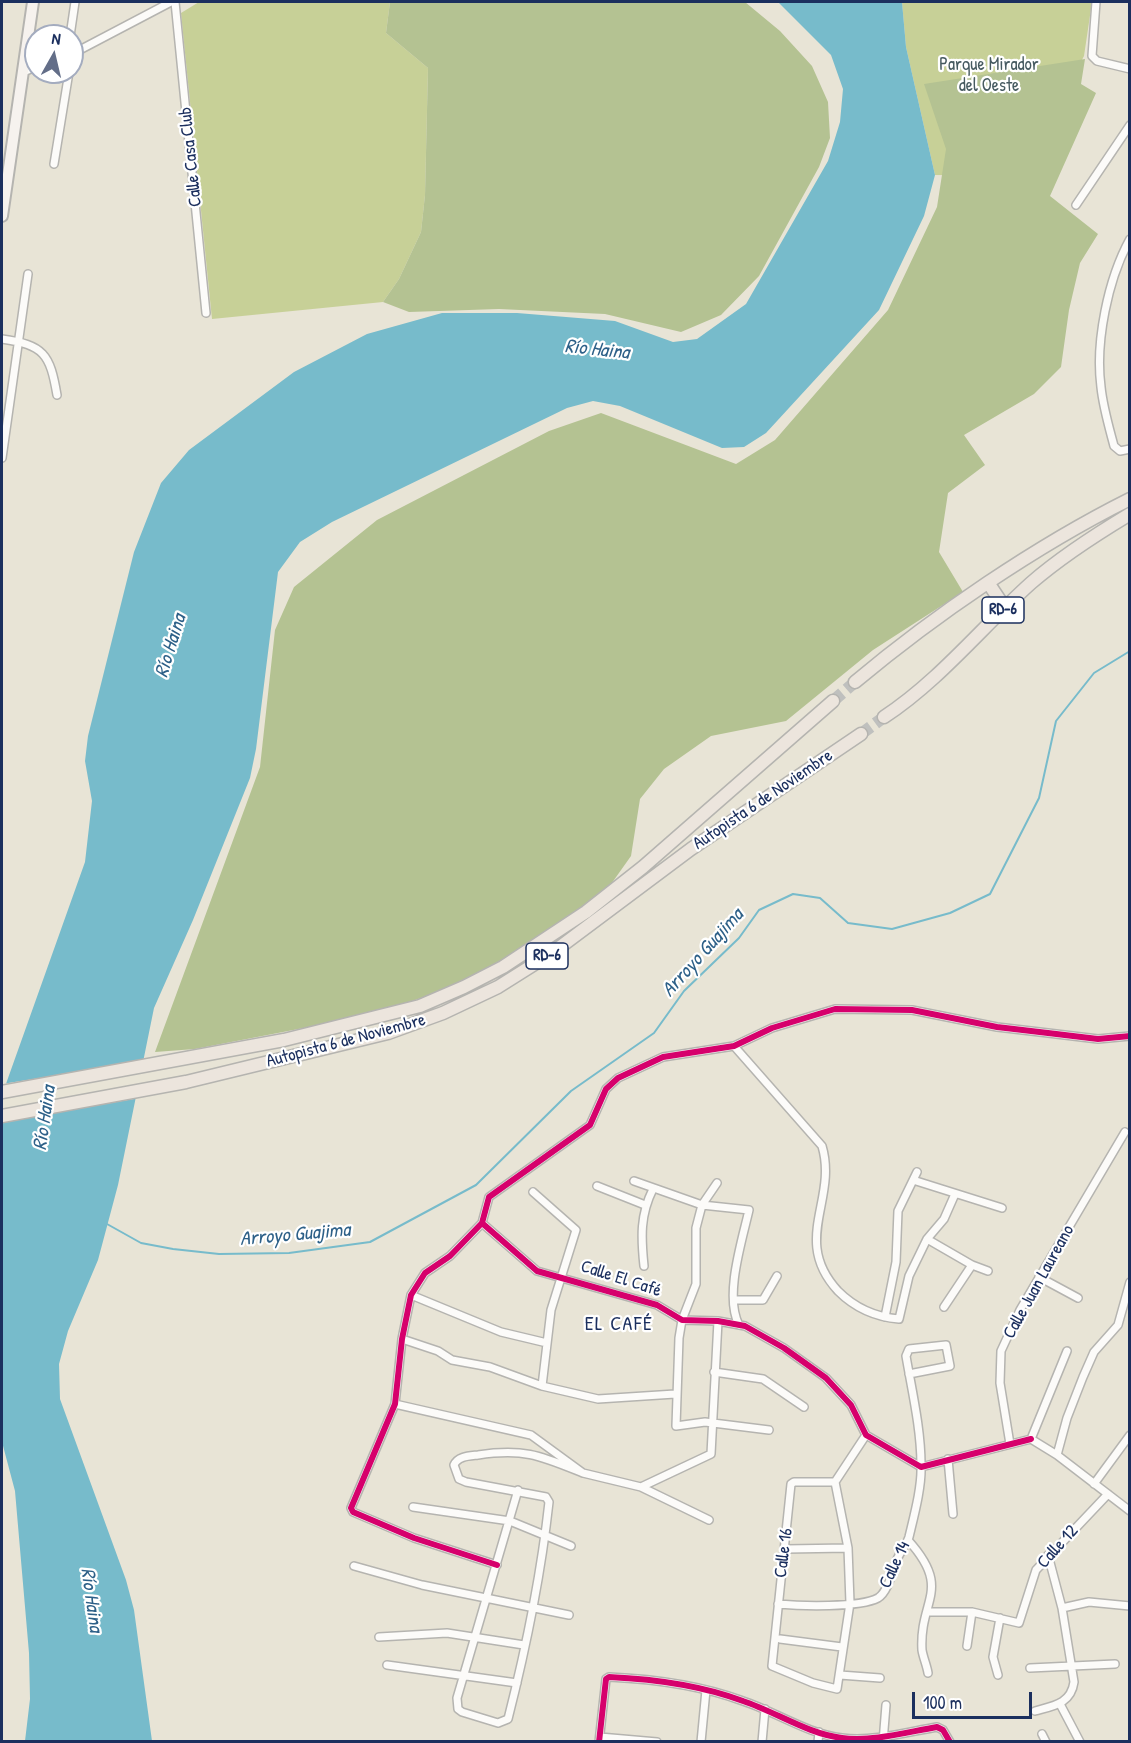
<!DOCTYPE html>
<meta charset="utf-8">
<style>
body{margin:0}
#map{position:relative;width:1131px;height:1743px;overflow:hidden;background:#e8e4d6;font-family:"Patrick Hand",sans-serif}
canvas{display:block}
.frame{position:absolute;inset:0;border:3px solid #1b2f5e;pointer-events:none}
.north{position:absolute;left:24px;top:24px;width:60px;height:60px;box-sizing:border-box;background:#fff;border:2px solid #a4acbf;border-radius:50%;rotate:8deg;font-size:16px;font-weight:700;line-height:24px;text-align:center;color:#1b2f5e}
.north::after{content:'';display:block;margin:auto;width:21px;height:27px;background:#636e88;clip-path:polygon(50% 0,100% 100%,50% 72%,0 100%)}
.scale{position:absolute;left:912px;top:1692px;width:120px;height:27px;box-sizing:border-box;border:3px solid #1b2f5e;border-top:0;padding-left:8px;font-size:18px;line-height:21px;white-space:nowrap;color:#1b2f5e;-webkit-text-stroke:4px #fff;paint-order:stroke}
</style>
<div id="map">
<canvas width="1131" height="1743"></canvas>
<div class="frame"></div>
<div class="north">N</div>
<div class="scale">100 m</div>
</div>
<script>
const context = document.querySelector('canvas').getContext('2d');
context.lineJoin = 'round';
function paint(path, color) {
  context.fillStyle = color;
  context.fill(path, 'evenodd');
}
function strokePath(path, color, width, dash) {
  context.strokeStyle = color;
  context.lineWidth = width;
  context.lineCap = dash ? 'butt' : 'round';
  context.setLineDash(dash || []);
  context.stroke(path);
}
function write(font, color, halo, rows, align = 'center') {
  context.font = font + ' "Patrick Hand",sans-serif';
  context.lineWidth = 4.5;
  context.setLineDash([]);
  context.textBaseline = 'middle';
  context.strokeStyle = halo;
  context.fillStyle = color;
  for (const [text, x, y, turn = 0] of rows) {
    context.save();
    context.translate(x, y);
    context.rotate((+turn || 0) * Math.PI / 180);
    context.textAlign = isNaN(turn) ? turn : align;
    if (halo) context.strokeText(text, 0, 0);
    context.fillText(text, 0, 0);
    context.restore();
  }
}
paint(new Path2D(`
 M199 2H390L386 33 428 68 425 195 421 232 399 279 383 302 212 319 181 13Z
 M902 2H1092L1084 56 1021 176 935 175 906 47Z`), '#c7d097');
paint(new Path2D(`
 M390 2H745L780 31 812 66 828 102 830 138 819 167 759 276 721 315 681 332 605 314 499 309 409 312 383 302 399 279 421 232 425 195 428 68 386 33Z
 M1085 59 1081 84 1096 93 1050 196 1098 234 1080 263 1069 310 1061 367 1034 394 964 435 985 465 948 493 939 552 963 592 873 650 786 721 711 736 664 769 640 799 631 856 609 887 534 942 463 983 376 1014 195 1049 155 1052 260 767 275 630 294 587 377 520 549 431 601 413 736 464 775 440 888 310 937 207 946 149 924 84Z`), '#b4c292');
paint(new Path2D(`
 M778 2H902L906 47 935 175 924 216 879 310 766 433 744 447 722 448 620 406 593 401 567 408 332 522 300 542 278 572 256 749 250 778 193 920 154 1008 118 1185 98 1260 68 1331 59 1364 60 1399 126 1580 134 1610 152 1741H25L30 1699 29 1653 15 1491 2 1442V1095L85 862 92 801 85 761 88 736 134 552 161 483 189 450 294 372 367 334 442 313H517L615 321 673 342 697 339 746 304 828 161 840 122 843 89 831 55Z`), '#77bbcb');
paint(new Path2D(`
 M147 1061 140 1098 2 1121V1084Z`), '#e8e4d6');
strokePath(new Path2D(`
 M107 1224 141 1243 173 1249 219 1254 289 1253 370 1242 476 1185 571 1091 654 1033 684 991 739 938 759 910 793 894 820 898 848 923 892 929 950 913 990 894 1039 798 1056 721 1094 673 1130 651`), '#77bbcb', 2);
strokePath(new Path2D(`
 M833 701 855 682
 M861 734 884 717`), '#bfc0be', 12, [12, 6]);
const street = new Path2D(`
 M175 2 206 313
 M1096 2 1092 56 1097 61 1130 69
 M70 36 75 2
 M72 54 171 2
 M23 72 36 67
 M54 164 69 72
 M1076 205 1130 125
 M1130 239C1108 279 1095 342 1101 387 1103 407 1109 427 1114 446L1120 451 1130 449
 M2 339C44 345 50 354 57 395
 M2 458 28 274
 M734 1046 822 1146C838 1200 791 1240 838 1291 855 1308 875 1317 899 1319L909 1276 927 1239 944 1219 955 1194
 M913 1180 1002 1208
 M634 1181 702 1205 749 1210C742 1241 724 1296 739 1325
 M717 1183 702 1205 696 1228V1284L682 1320 679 1338 676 1426 705 1422 769 1430
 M597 1186 645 1205
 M533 1192 576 1230 551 1310 542 1386
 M482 1223 537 1271 657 1305 682 1320 718 1321 745 1326 784 1348 826 1378 851 1405 866 1435 921 1467 1031 1439
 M927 1239 972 1265 988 1271
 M644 1266C641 1237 640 1215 653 1189
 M1039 1277 1078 1298
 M411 1295 501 1332 547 1343
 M734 1300H763L777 1276
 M944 1307 972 1265
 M885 1317 896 1262 898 1211 917 1172
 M402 1339 438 1351 452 1360 490 1367 542 1386 598 1399 675 1394
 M714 1372 763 1379 804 1407
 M395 1404 531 1435 583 1473 641 1487 711 1454 718 1321
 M1031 1439 1057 1455 1130 1511
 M1031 1439 1067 1351
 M1010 1444 1000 1383 1001 1351 1020 1310 1125 1132
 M1057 1455 1067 1418 1083 1377 1094 1352 1118 1325 1130 1282
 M948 1459 953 1514
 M835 1482H794L791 1484 772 1666 813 1683 837 1689 850 1603 848 1548 835 1482 866 1435
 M1094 1484 1130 1435
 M641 1487 709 1520
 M518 1490 457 1698 458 1709 462 1712 498 1723 508 1719C526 1648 541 1575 549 1502L546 1497 466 1482 459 1479 454 1465C458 1456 469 1456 478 1455 525 1448 541 1456 583 1473
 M413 1507 510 1521 571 1546
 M908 1540C953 1590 919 1599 922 1650 923 1657 927 1666 928 1673
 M786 1549 848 1548
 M497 1565 414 1538 353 1512 351 1508 395 1404 402 1339 411 1295 425 1273 450 1256 482 1223 489 1197 590 1125 606 1089 618 1078 663 1057 734 1046 772 1028 835 1009 912 1010 997 1027 1048 1033 1098 1039 1130 1036
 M354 1566 422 1585 569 1615
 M778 1604C800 1606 859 1608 878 1598 888 1592 892 1572 896 1562 899 1553 906 1546 909 1537 914 1516 922 1487 921 1465 921 1429 912 1391 906 1356L909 1349 946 1345 950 1366 909 1374
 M1062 1608 1089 1602 1130 1606
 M928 1612H972L1019 1623 1036 1570 1108 1494
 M379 1637 447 1633 524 1645
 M780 1639 842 1647
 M967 1646 972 1612
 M387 1665 517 1683
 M1030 1668 1115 1664
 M840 1675 880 1678
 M998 1675 993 1657 1000 1618
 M1060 1704 1080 1742
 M1035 1711C1053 1706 1071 1704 1074 1682L1062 1608 1048 1555
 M1042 1734 1046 1742
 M600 1737 657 1742
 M599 1742 606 1679 609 1677C654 1679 700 1685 743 1701 776 1712 808 1734 842 1738 873 1742 907 1732 937 1727L943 1730 950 1742
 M701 1742 706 1690
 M762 1742 765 1709
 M818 1742 819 1732
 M883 1742 886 1705`);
const secondary = new Path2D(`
 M2 216 33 2`);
const highway = new Path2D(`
 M989 584 1005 608
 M855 682C935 615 1036 546 1130 499
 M884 717C939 681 982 627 1031 583 1062 556 1095 535 1130 514
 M2 1092 284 1040 420 1006 464 987 503 967 586 912 643 867 833 701
 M2 1116 186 1082 388 1033 443 1013 498 987 552 953 691 849 861 734`);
strokePath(street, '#b5b4b0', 10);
strokePath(secondary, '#b5b4b0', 14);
strokePath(highway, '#b5b4b0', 15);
strokePath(street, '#fcfbf9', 7);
strokePath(secondary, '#f6f2ee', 10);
strokePath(highway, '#ece5dd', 12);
strokePath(new Path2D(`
 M482 1223 537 1271 657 1305 682 1320 718 1321 745 1326 784 1348 826 1378 851 1405 866 1435 921 1467 1031 1439
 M497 1565 414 1538 353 1512 351 1508 395 1404 402 1339 411 1295 425 1273 450 1256 482 1223 489 1197 590 1125 606 1089 618 1078 663 1057 734 1046 772 1028 835 1009 912 1010 997 1027 1048 1033 1098 1039 1130 1036
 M599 1742 606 1679 609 1677C654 1679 700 1685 743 1701 776 1712 808 1734 842 1738 873 1742 907 1732 937 1727L943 1730 950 1742`), '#d6006c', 6);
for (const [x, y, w] of [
 [1003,610,42],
 [547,956,42]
]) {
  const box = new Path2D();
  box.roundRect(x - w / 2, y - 13, w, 26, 4.5);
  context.fillStyle = '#fff';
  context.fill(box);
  strokePath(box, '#1b2f5e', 1.5);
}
write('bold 16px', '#1b2f5e', null, [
 ["RD-6",1003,610],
 ["RD-6",547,956]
]);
write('18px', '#465a60', '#fff', [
 ["Parque Mirador",989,65],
 ["del Oeste",989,86]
]);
write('18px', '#1b2f5e', '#fff', [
 ["Calle Casa Club",191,157,-96],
 ["Autopista 6 de Noviembre",763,800,-34],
 ["Autopista 6 de Noviembre",346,1041,-15],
 ["Calle El Café",621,1279,18],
 ["Calle Juan Laureano",1039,1282,-61],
 ["Calle 12",1058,1547,-48],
 ["Calle 16",784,1553,-83],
 ["Calle 14",895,1565,-65]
]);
write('italic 20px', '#2d6088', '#fff', [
 ["Río Haina",597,350,6],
 ["Río Haina",171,646,-73],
 ["Arroyo Guajima",703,953,-48],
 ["Río Haina",45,1118,-82],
 ["Arroyo Guajima",295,1235,-5],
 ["Río Haina",91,1600,82]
]);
context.letterSpacing = '1.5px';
write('20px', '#1b2f5e', '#fff', [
 ["EL CAFÉ",619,1325]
]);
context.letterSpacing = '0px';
</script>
